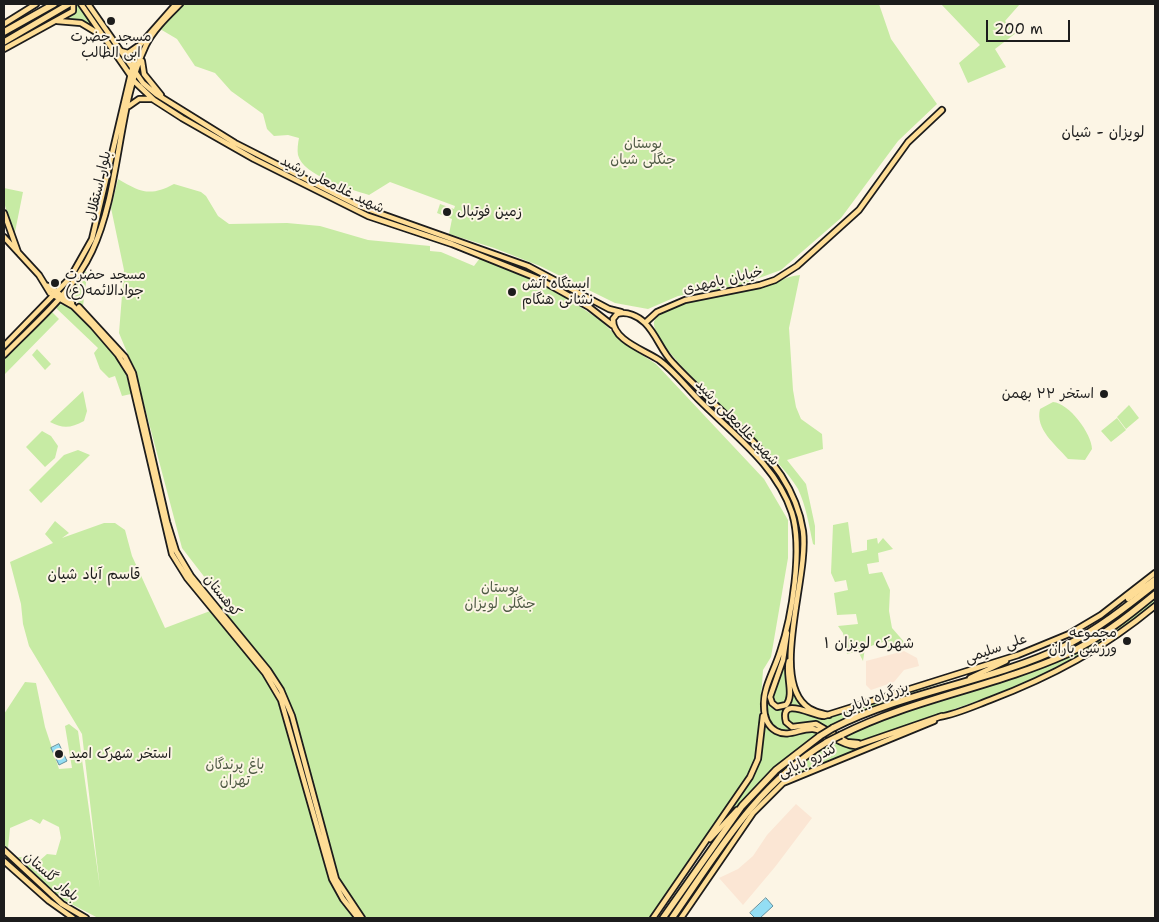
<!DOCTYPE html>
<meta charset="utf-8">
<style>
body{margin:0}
#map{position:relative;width:1159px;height:922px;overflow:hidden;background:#fcf5e5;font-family:"Shantell Sans",sans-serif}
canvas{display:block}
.frame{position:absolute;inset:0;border:5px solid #1c1c1c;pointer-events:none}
.scale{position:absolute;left:986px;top:20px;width:84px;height:22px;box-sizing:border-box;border:2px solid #1c1c1c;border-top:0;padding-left:6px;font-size:15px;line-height:18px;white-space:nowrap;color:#1c1c1c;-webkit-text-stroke:4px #fcf5e5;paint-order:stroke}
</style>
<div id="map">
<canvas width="1159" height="922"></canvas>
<div class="frame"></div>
<div class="scale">200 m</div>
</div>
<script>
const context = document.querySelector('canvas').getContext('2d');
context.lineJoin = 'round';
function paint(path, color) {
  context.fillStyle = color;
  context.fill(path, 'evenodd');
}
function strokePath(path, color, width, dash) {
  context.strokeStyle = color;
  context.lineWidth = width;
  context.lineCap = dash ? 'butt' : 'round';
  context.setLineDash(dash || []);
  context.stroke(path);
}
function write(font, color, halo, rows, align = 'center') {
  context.font = font + ' "Shantell Sans","Playpen Sans Arabic",sans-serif';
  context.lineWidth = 4;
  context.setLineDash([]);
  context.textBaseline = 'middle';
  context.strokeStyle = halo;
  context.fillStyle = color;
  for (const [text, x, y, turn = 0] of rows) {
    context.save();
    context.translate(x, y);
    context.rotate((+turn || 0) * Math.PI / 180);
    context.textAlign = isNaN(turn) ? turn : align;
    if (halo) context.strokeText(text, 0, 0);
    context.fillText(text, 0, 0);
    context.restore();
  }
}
paint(new Path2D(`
 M904 651 917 658 919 666 904 670 894 682 871 690 866 685V661Z
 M796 804 812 818 775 867 743 905 719 878 738 869 753 856 767 835Z`), '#fbe6d4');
paint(new Path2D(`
 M76 4H79L96 30 78 20 61 19 75 11Z
 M176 4H879L891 39 937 104 898 141 841 218 781 270 740 285 678 296 648 309 615 303 540 266 494 248 449 234 452 219 437 213 440 204 454 209 455 206 390 182 369 195C351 189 303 176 298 155 297 150 298 143 299 138L288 135 274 136 267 129 263 114 231 91 215 73 195 66 177 39 155 26Z
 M941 4H1020L1005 21 1016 33 995 49 1006 67 968 83 959 63 980 45Z
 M118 179C140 192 150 197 174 184L201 192 206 196 218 216 229 224 287 223 320 226 368 240 430 246V251L441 252 474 266 480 258 533 279 569 299 601 321 625 344 656 364 764 479 788 520V558L771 657 763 670 757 756 752 770 650 918H98L58 897 18 857H29L38 862 47 854 56 855 61 838 59 827 43 819 40 824 31 819 10 828 8 848 4 845V714L25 682 36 683 45 727 59 769 72 768 65 726 69 724 78 731 100 888 82 734 29 646 23 624 21 604 10 562 53 543 45 534 55 521 69 533 62 538 104 523H115L125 530 132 556 165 628 226 605 182 548 136 374 119 333 124 270 111 208Z
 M4 188 23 192 14 237 4 202Z
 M86 271 87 275 83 306 69 295Z
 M800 275 789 328 793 390 796 407 801 419 822 434 823 449 787 460 806 484 815 526V545L813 544C809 525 806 506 798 489 778 451 654 354 654 324 654 301 745 292 764 287 777 283 786 276 800 275Z
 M58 304C77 304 118 355 125 372 128 379 129 387 131 394L122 396 115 376 109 378 100 369 94 353 98 348 56 308Z
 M51 311 59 319 4 375V359Z
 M37 349 51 364 45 370 32 355Z
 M83 391 87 411 84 421C71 428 63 429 50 422Z
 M1053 402C1069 403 1092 434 1092 449L1085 460 1068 459C1055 444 1035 429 1040 409Z
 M1129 405 1139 418 1126 429 1117 417Z
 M1117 418 1126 430 1111 442 1101 431Z
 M42 431 51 436 58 446 55 458 45 467 26 447Z
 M78 450 90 455 41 503 29 490 64 455Z
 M848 522 852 553 867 550V540L877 538 878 544 883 538 893 549 878 553 879 562 867 564 869 574 882 572 890 590 889 611 892 628 906 644 904 647 889 651 886 641 865 648 863 661 858 651 847 654 843 633 838 626 858 624 856 614 837 615 834 593 848 590 846 580 835 582 831 573 833 525Z
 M801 532C802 580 789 625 785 672 785 682 790 692 787 702L780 706 772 702 771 698C788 646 802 588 799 533Z
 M1155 597V603L1097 648 1048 674 994 695 864 741 851 742 840 737 884 718 1055 661Z
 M783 653 769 695 778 709 786 707 789 679 796 696 810 712 798 706 788 707 786 725 792 729 809 726 819 727 820 730C808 731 791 736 780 731 752 720 772 671 783 653Z
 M1005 660C946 685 883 698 827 728L823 726H793L787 722V712L792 709 822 717Z
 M764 719 781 735 812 731 820 733 767 774 712 833C736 800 767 761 764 719Z
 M834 741 845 746 862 748 792 776 777 786 758 804 763 796 808 757Z`), '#c7eba4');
const water = new Path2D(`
 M59 744 67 761 59 765 51 748Z
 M766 898 773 906 760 918H755L750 913Z`);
paint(water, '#93def4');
strokePath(water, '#63909e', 1);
const major = new Path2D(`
 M81 4 135 82 154 100 182 118 254 159 368 216 452 244 539 279 589 307 612 325
 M88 4 143 83 156 94 235 143 359 206 528 266 609 309 621 312
 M57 21 81 23 101 35
 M4 24 36 4
 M4 49 73 11V4
 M121 51 128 53 138 46
 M142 61 144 74 161 95
 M129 106 139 99H151
 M4 213 18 252
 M4 237 39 275 50 293 73 306 93 326 118 355 130 374 172 554 187 578 265 673 281 700 332 879 343 899 358 918
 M48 286 72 303
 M79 307 125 357 133 373 167 522 176 551 191 576 268 670 281 690 292 716 336 879 362 918
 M645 323 657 312 685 300 760 285 775 280 797 266 859 210 908 142 942 110
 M4 346 70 278 92 239 132 69 139 46 176 4
 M4 355C35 323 73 292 92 251 121 189 117 106 146 45 154 29 168 16 180 4
 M1128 599 1155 579
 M787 633 783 660 770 697 772 703 777 707 786 705C795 695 785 674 789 661
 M970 678 1006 661
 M829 715C820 713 811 711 805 705 771 674 809 576 803 531 800 511 792 492 781 475 754 436 706 399 673 363 661 351 657 335 645 323 638 316 627 311 617 314L613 319C612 340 644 350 659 360 674 371 686 387 699 400 733 434 777 466 792 513 803 548 792 617 780 652 775 669 763 687 764 706 764 716 767 726 776 731 789 738 800 728 813 729 828 731 839 745 855 746L942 716
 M939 717C957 714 974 706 990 700 1053 676 1103 649 1155 606
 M858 743 847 742 816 724 792 727 786 722C779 695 813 716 824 716L1018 655 1069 634 1101 615 1155 573
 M710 839 737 810
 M4 850 62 904 86 918
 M4 861 49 901 73 918
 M653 918 750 777 758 759 763 716
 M681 918 753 813 783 783 934 721`);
const highway = new Path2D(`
 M4 32 54 4
 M4 42 69 4
 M833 728C906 691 991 682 1065 646 1098 629 1126 607 1155 584
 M841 735C912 699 994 687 1067 654 1099 639 1127 617 1155 594
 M663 918 742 806 776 770 820 736
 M672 918C718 852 756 785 827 742`);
strokePath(major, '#1c1c1c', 8);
strokePath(highway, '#1c1c1c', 9);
strokePath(major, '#fedd96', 4.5);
strokePath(highway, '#fedd96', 5.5);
const highwayBridge = new Path2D(`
 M820 736 833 728
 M827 742 841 735`);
strokePath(highwayBridge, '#1c1c1c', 9, []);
strokePath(highwayBridge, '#fedd96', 5.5);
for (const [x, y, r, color] of [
 [111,21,5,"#1c1c1c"],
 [447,212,5,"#1c1c1c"],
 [55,283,5,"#1c1c1c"],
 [512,292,5,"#1c1c1c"],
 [1104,394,5,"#1c1c1c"],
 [1127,641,5,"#1c1c1c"],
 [59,754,5,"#1c1c1c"]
]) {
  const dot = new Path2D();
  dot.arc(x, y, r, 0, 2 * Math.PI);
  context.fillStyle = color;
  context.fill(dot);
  strokePath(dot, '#fcf5e5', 2);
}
write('14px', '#1c1c1c', '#fcf5e5', [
 ["مسجد حضرت",111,37,"center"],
 ["ابی الطالب",111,53,"center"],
 ["زمین فوتبال",457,212],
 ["مسجد حضرت",65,275],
 ["جوادالائمه(ع)",65,291],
 ["ایستگاه آتش",522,284],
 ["نشانی هنگام",522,300],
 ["استخر ۲۲ بهمن",1094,394,"right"],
 ["مجموعه",1117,633,"right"],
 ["ورزشی باران",1117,649,"right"],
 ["استخر شهرک امید",69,754]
], 'left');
write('14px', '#4f5a45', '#fcf5e5', [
 ["بوستان",643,144],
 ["جنگلی شیان",643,160],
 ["بوستان",500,588],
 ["جنگلی لویزان",500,604],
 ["باغ پرندگان",235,765],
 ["تهران",235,781]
]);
write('14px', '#1c1c1c', '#fcf5e5', [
 ["شهید غلامعلی رشید",332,185,26],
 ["بلوار استقلال",99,186,-77],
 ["خیابان یامهدی",723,281,-13],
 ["شهید غلامعلی رشید",737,423,46],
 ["کوهستان",222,596,51],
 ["علی سلیمی",996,649,-19],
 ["بزرگراه بابایی",875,699,-20],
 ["کندرو بابایی",808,761,-25],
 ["بلوار گلستان",51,877,41]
]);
write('15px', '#1c1c1c', '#fcf5e5', [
 ["لویزان - شیان",1103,133],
 ["قاسم آباد شیان",94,575],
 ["شهرک لویزان ۱",869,644]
]);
</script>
